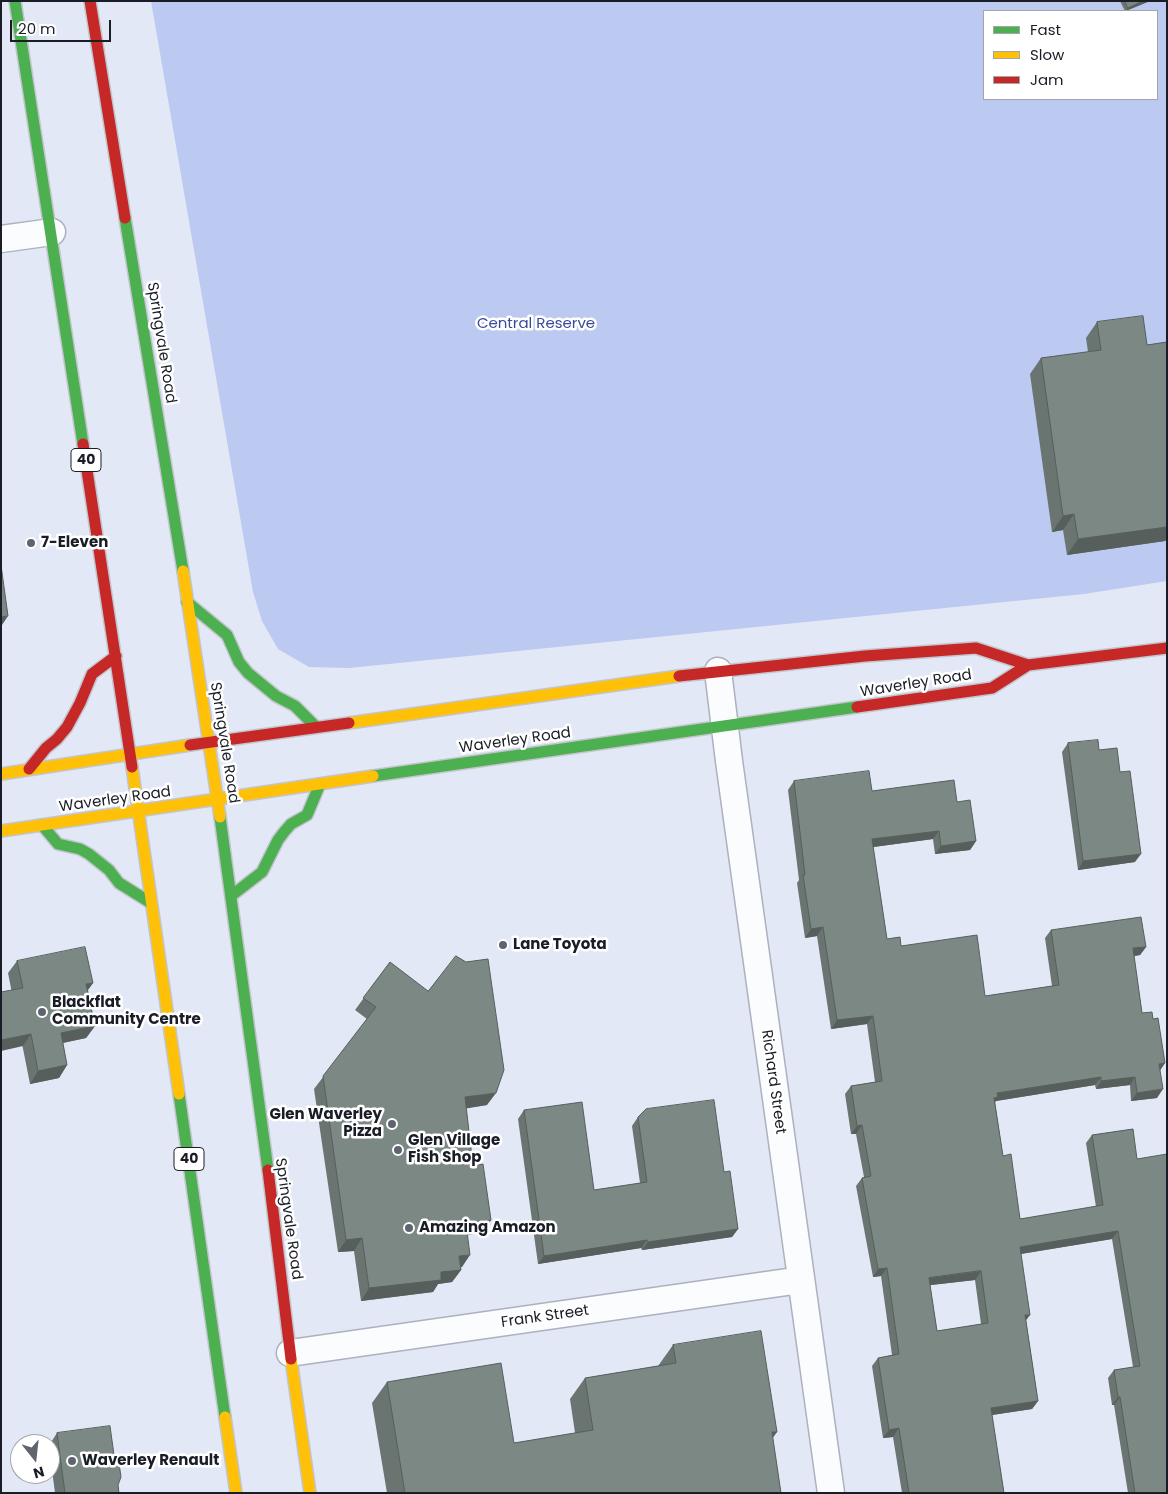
<!DOCTYPE html>
<style>
body{margin:0}
#map{position:relative;width:1168px;height:1494px;overflow:hidden;background:#e3e8f7;font-family:Poppins,sans-serif}
canvas{display:block}
.frame{position:absolute;inset:0;border:2px solid #1a1d26;pointer-events:none}
.legend{position:absolute;left:983px;top:10px;width:175px;height:90px;box-sizing:border-box;background:#fff;border:1px solid #a3a5a8;margin:0;padding:6px 9px;list-style:none;font-size:15px;color:#1a1d26}
.legend li{display:flex;align-items:center;gap:10px;height:25px}
.legend b{width:25px;border:1px solid #a3a5a8}
.north{position:absolute;left:10px;top:1434px;width:50px;height:50px;box-sizing:border-box;background:#fff;border:1px solid #a3a5a8;border-radius:50%;rotate:164deg;font-size:14px;font-weight:700;line-height:20px;text-align:center;color:#1a1d26}
.north::after{content:'';display:block;margin:auto;width:18px;height:22px;background:#60646f;clip-path:polygon(50% 0,100% 100%,50% 72%,0 100%)}
.scale{position:absolute;left:10px;top:20px;width:101px;height:22px;box-sizing:border-box;border:2px solid #1a1d26;border-top:0;padding-left:6px;font-size:15px;line-height:18px;white-space:nowrap;color:#1a1d26;-webkit-text-stroke:4px #fff;paint-order:stroke}
</style>
<div id="map">
<canvas width="1168" height="1494"></canvas>
<div class="frame"></div>
<ul class="legend">
<li><b style="height:6px;background:#4caf50"></b>Fast</li>
<li><b style="height:6px;background:#ffc107"></b>Slow</li>
<li><b style="height:6px;background:#c62828"></b>Jam</li>
</ul>
<div class="north">N</div>
<div class="scale">20 m</div>
</div>
<script>
const context = document.querySelector('canvas').getContext('2d');
context.lineJoin = 'round';
function paint(path, color) {
  context.fillStyle = color;
  context.fill(path, 'evenodd');
}
function strokePath(path, color, width, dash) {
  context.strokeStyle = color;
  context.lineWidth = width;
  context.lineCap = dash ? 'butt' : 'round';
  context.setLineDash(dash || []);
  context.stroke(path);
}
function write(font, color, halo, rows, align = 'center') {
  context.font = font + ' Poppins,sans-serif';
  context.lineWidth = 5;
  context.setLineDash([]);
  context.textBaseline = 'middle';
  context.strokeStyle = halo;
  context.fillStyle = color;
  for (const [text, x, y, turn = 0] of rows) {
    context.save();
    context.translate(x, y);
    context.rotate((+turn || 0) * Math.PI / 180);
    context.textAlign = isNaN(turn) ? turn : align;
    if (halo) context.strokeText(text, 0, 0);
    context.fillText(text, 0, 0);
    context.restore();
  }
}
paint(new Path2D(`
 M151 1H1167V581L1084 594 349 668 309 667 278 649 262 621 253 592ZM984 11H1157V99H984Z`), '#bcc9f0');
const street = new Path2D(`
 M1 239 52 232
 M718 671 729 761 831 1493
 M290 1353 801 1280`);
const fast = new Path2D(`
 M15 1 83 444
 M125 218 183 571
 M187 602 227 635 239 662 248 673 276 696 295 706 316 727
 M373 776 857 707
 M220 817 268 1170
 M42 825 58 844 80 849 89 854 109 870 119 883 151 903
 M231 896 262 872 278 840 284 832 291 824 307 815 320 784
 M179 1094 225 1417`);
const slow = new Path2D(`
 M183 571 220 817
 M349 723 679 676
 M132 767 179 1094
 M1 774 190 745
 M1 831 373 776
 M291 1359 310 1493
 M225 1417 236 1493`);
const jam = new Path2D(`
 M90 1 125 218
 M83 444 132 767
 M679 676 865 656 976 648 1028 665
 M857 707 992 688 1028 665 1167 648
 M190 745 349 723
 M29 769 46 748 57 739 67 727 80 703 92 674 116 656
 M268 1170 291 1359`);
strokePath(street, '#adb1bd', 29);
strokePath(fast, '#c2c5cc', 14);
strokePath(slow, '#c2c5cc', 14);
strokePath(jam, '#c2c5cc', 14);
strokePath(street, '#fbfcfe', 26);
strokePath(fast, '#4caf50', 11);
strokePath(slow, '#ffc107', 11);
strokePath(jam, '#c62828', 11);
paint(new Path2D(`
 M1120 1H1150L1126 11H1125Z
 M1097 322 1147 345 1167 342V539L1165 541 1067 555 1063 530 1052 532 1030 374 1041 358 1088 352 1086 338Z
 M1068 743 1099 750 1120 772 1135 862 1078 870 1062 752Z
 M794 781 957 802 976 841 970 850 935 854 933 839 873 847 887 939 901 946 985 996 1052 986 1045 938 1051 930 1146 947 1140 955 1134 956 1142 1013 1153 1019 1165 1063 1160 1070 1157 1098 1131 1101 1130 1085 1096 1089 1095 1085 996 1101 995 1102 1003 1156 1020 1219 1096 1207 1086 1143 1092 1135 1133 1129 1167 1493H1128L1114 1405H1112L1108 1378 1114 1370 1133 1367 1112 1239 1021 1254 1026 1320 1038 1401 1032 1409 992 1415 1004 1493H902L893 1437 883 1438 872 1366 878 1358 892 1355 881 1276 873 1277 856 1186 862 1178 864 1177 856 1134H851L845 1094 851 1086 875 1082 867 1024 831 1029 817 936 805 938 797 883 799 880 788 790ZM975 1280 981 1324 937 1331 930 1285Z
 M17 961 93 983 88 990 95 1026 86 1038 63 1043 67 1065 59 1078 30 1084 8 973Z
 M390 962 487 1105 466 1108 473 1166 491 1220 483 1232 468 1235 462 1267H460L461 1270 452 1282 438 1284 433 1292 361 1301 354 1251 338 1252 314 1089 367 1019 355 1010Z
 M524 1110 594 1190 640 1183 632 1126 638 1117 724 1172 738 1229 732 1237 642 1250 641 1248 538 1264 518 1119Z
 M673 1345 772 1438 781 1493H387L372 1403 387 1382 514 1443 575 1433 570 1399 585 1378 658 1366Z
 M57 1433 118 1485 119 1493H55L50 1455V1444Z`), '#6a7572');
paint(new Path2D(`
 M1143 1H1150L1125 11 1128 8Z
 M1074 514 1063 530 1052 532 1063 516Z
 M1167 527V539L1165 541 1067 555 1078 539Z
 M8 616 2 625H1V617Z
 M939 831 933 839 866 848 872 839Z
 M976 841 970 850 935 854 941 846Z
 M1141 854 1135 862 1078 870 1083 861Z
 M823 927 817 936 805 938 811 929Z
 M1146 947 1140 955 1128 957 1133 948Z
 M93 983 84 995 86 984Z
 M873 1016 867 1024 831 1029 837 1020Z
 M95 1026 86 1038 52 1045 61 1033Z
 M31 1034 23 1046 1 1051V1040Z
 M1165 1063 1159 1072V1064Z
 M67 1065 59 1078 30 1084 38 1071Z
 M1101 1077 1095 1085 996 1101 992 1106H988L997 1093Z
 M1135 1077 1130 1085 1096 1089 1101 1081Z
 M1163 1089 1157 1098 1131 1101 1137 1093Z
 M496 1093 487 1105 457 1110 465 1097Z
 M862 1125 856 1134H851L857 1126Z
 M491 1220 483 1232 458 1237 466 1224Z
 M738 1229 732 1237 642 1250 648 1242Z
 M1118 1231 1112 1239 1014 1255 1020 1247Z
 M362 1238 354 1251 338 1252 346 1240Z
 M647 1240 641 1248 538 1264 544 1256Z
 M470 1255 462 1267 450 1269 459 1256Z
 M887 1268 881 1276 873 1277 878 1269Z
 M461 1270 452 1282 438 1284 433 1292 361 1301 369 1288 441 1272Z
 M981 1271 975 1280 923 1286 929 1278Z
 M1025 1315H1030L1024 1323Z
 M1118 1397H1120L1114 1405H1112Z
 M1038 1401 1032 1409 985 1416 991 1408Z
 M899 1428 893 1437 883 1438 889 1430Z
 M772 1432H777L762 1453Z`), '#565f5c');
const building = new Path2D(`
 M1125 1H1143L1128 8Z
 M1143 316 1147 345 1167 342V527L1078 539 1074 514 1063 516 1041 358 1101 350 1097 322Z
 M1 565 8 616 1 617Z
 M1098 740 1099 750 1117 748 1120 772 1130 771 1141 854 1083 861 1068 743Z
 M869 771 872 791 954 780 957 802 970 800 976 841 941 846 939 831 872 839 887 939 900 937 901 946 977 935 985 996 1059 985 1051 930 1141 917 1146 947 1133 948 1142 1013 1152 1012 1153 1019 1158 1018 1165 1063 1159 1064 1163 1089 1137 1093 1135 1077 1101 1081V1077L997 1093 998 1097 994 1098 1003 1156 1011 1154 1020 1219 1103 1205 1092 1135 1133 1129 1137 1159 1167 1154V1493H1135L1120 1397H1118L1114 1370 1140 1366 1118 1231 1020 1247 1030 1315H1025L1038 1401 991 1408 1004 1493H909L899 1428 889 1430 878 1358 899 1354 887 1268 878 1269 862 1178 871 1176 862 1125 857 1126 851 1086 882 1081 873 1016 837 1020 823 927 811 929 803 875H805L794 781ZM981 1271 988 1323 937 1331 929 1278Z
 M85 947 93 983 86 984 95 1026 61 1033 67 1065 38 1071 31 1034 1 1040V992L23 988 17 961Z
 M456 956 466 962 488 959 504 1070 496 1093 465 1097 473 1166 483 1164 491 1220 466 1224 470 1255 459 1256 461 1270 441 1272V1280L369 1288 362 1238 346 1240 323 1076 376 1007 363 998 390 962 428 991Z
 M714 1100 724 1172 730 1171 738 1229 648 1242 647 1240 544 1256 524 1110 582 1102 594 1190 647 1182 638 1117 646 1109Z
 M761 1331 777 1432H772L781 1493H405L387 1382 501 1363 514 1443 593 1430 585 1378 676 1363 673 1345Z
 M110 1426 114 1455 119 1463 121 1477 118 1485 119 1493H65L57 1433Z`);
paint(building, '#7b8884');
strokePath(building, '#565f5c', 1);
for (const [x, y, r, color] of [
 [31,543,5,"#60646f"],
 [503,945,5,"#60646f"],
 [42,1012,5,"#60646f"],
 [392,1124,5,"#60646f"],
 [398,1150,5,"#60646f"],
 [409,1228,5,"#60646f"],
 [72,1461,5,"#60646f"]
]) {
  const dot = new Path2D();
  dot.arc(x, y, r, 0, 2 * Math.PI);
  context.fillStyle = color;
  context.fill(dot);
  strokePath(dot, '#fff', 2);
}
for (const [x, y, w] of [
 [86,460,30],
 [189,1159,30]
]) {
  const box = new Path2D();
  box.roundRect(x - w / 2, y - 11.5, w, 23, 4);
  context.fillStyle = '#fff';
  context.fill(box);
  strokePath(box, '#1a1d26', 1);
}
write('bold 14px', '#1a1d26', null, [
 ["40",86,460],
 ["40",189,1159]
]);
write('15px', '#384a9a', '#fff', [
 ["Central Reserve",536,324]
]);
write('15px', '#1a1d26', '#fff', [
 ["Springvale Road",161,343,81],
 ["Waverley Road",916,684,-9],
 ["Waverley Road",515,741,-8],
 ["Springvale Road",224,743,81],
 ["Waverley Road",115,800,-8],
 ["Richard Street",773,1082,82],
 ["Springvale Road",288,1219,82],
 ["Frank Street",545,1317,-8]
]);
write('bold 15px', '#1a1d26', '#fff', [
 ["7-Eleven",41,543],
 ["Lane Toyota",513,945],
 ["Blackflat",52,1003],
 ["Community Centre",52,1020],
 ["Glen Waverley",382,1115,"right"],
 ["Pizza",382,1132,"right"],
 ["Glen Village",408,1141],
 ["Fish Shop",408,1158],
 ["Amazing Amazon",419,1228],
 ["Waverley Renault",82,1461]
], 'left');
</script>
